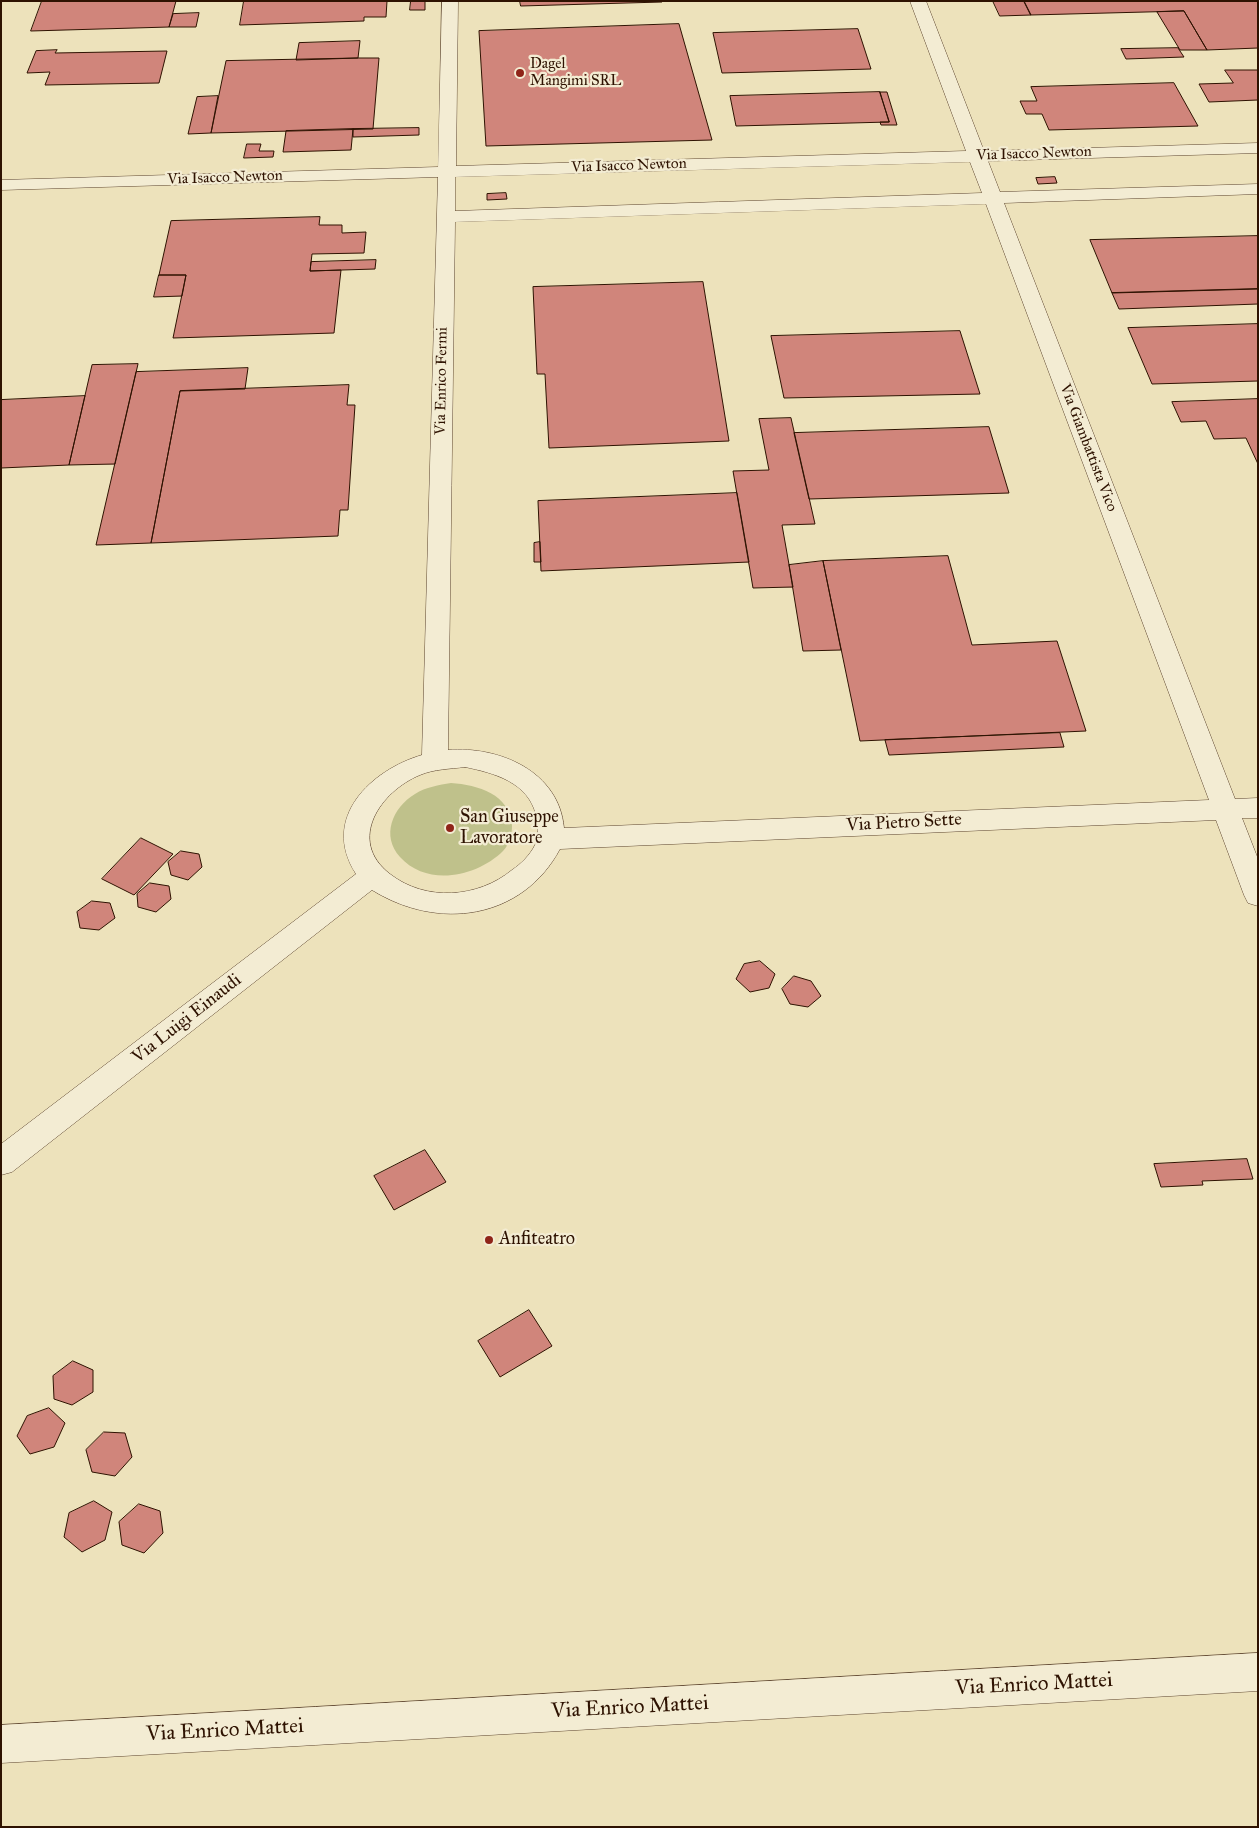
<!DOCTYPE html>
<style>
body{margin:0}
#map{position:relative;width:1259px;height:1828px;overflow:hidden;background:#ede2bb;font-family:"IM FELL Great Primer",serif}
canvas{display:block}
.frame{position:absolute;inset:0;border:2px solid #2e1201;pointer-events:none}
</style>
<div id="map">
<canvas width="1259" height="1828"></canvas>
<div class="frame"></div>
</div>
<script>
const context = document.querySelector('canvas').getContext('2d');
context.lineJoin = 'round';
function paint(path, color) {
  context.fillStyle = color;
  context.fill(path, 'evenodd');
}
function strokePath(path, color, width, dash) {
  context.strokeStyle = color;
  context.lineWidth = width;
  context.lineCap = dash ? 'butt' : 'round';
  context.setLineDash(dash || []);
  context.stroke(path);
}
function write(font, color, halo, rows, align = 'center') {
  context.font = font + ' "IM FELL Great Primer",serif';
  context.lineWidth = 4.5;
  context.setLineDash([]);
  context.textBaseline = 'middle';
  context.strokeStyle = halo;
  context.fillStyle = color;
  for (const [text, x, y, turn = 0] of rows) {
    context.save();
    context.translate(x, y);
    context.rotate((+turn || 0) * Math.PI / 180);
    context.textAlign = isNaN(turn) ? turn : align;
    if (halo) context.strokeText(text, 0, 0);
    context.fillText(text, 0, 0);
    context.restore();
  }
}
paint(new Path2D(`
 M451 783C478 785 510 794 512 826 512 834 509 845 503 851 478 876 428 888 400 857 381 836 392 808 415 794 426 787 439 785 451 783Z`), '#bfc18b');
const building = new Path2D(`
 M42 1H176L169 27 31 31Z
 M244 1H387L386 17H364V21L240 25Z
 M411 1H425V10H410Z
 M520 1H662V2L521 6Z
 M993 1H1024L1031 15 1000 16Z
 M1024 1H1258V48L1207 50 1184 11 1031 15Z
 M1184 11 1207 50H1180L1157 12Z
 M199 13 196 27H169L173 14Z
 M679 24 712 140 486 146 479 31Z
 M858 29 871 69 722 73 713 33Z
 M360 41 358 58 296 60 299 43Z
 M1178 48 1184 57 1126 59 1121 49Z
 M57 50 55 53 167 51 159 83 45 85 50 72 27 73 36 51Z
 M358 58H379L373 129 211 133 226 61Z
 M1225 70H1258V100L1209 102 1199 84 1233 83Z
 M1174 83 1198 126 1049 130 1042 114H1026L1020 101H1037L1031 87Z
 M880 92 889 122 736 126 730 96Z
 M880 92H887L897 125H881L880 122H889Z
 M218 96 211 133 188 134 197 97Z
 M419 128V135L353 137V129Z
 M353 129 351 150 283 152 286 131Z
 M247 144H261L259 151H274L273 157 244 158Z
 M1055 177 1057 183 1038 184 1036 178Z
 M506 193 507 199 487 200V194Z
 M320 217 319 225H342V233L366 232 364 253 312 254 310 271 341 270 334 333 173 338 186 275H159L171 221Z
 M1258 236V289L1112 293 1090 240Z
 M376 260 375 269 310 271 311 262Z
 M159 275H186L182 296 154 297Z
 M703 282 729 441 549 448 545 374H537L533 287Z
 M1258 289V304L1119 309 1112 293Z
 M1258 324V381L1152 384 1128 328Z
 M960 331 980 394 784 398 771 336Z
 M138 364 115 464 69 465 92 365Z
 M248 368 245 389 180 391 151 543 96 545 136 372Z
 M349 385 347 405H355L348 510H340L338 536 151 543 180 391Z
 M85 396 69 465 1 468V400Z
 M1258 399V464L1246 438 1214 439 1206 421 1181 422 1172 402Z
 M791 418 815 524 782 525 793 587 753 588 733 471 769 470 759 419Z
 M989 427 1009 493 809 499 794 433Z
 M737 493 749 562 541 571 538 501Z
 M540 542 541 562H534V543Z
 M948 556 972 645 1057 641 1086 731 860 741 823 561Z
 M823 561 841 650 803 651 789 565Z
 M1060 733 1064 747 889 755 885 740Z
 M141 838 173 854 134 895 102 879Z
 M181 851 199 854 202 867 188 880 171 875 168 862Z
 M150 883 169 886 171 899 156 912 138 907 137 894Z
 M92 901 110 903 115 918 99 930 80 928 77 912Z
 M760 961 775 974 769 988 750 992 736 979 744 964Z
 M794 976 811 981 821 996 808 1007 790 1004 782 989Z
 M425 1150 446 1182 394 1210 374 1176Z
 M1247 1159 1253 1179 1202 1181 1203 1185 1161 1187 1154 1164Z
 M529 1310 552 1346 500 1377 478 1341Z
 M73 1361 93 1370V1392L72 1405 54 1399 53 1376Z
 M49 1408 65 1423 54 1447 30 1454 17 1436 27 1416Z
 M104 1432 125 1433 132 1457 115 1476 92 1472 86 1450Z
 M94 1501 112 1512 105 1540 82 1552 64 1537 69 1513Z
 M139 1504 160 1511 163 1533 144 1553 122 1545 119 1522Z`);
paint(building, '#d0857b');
strokePath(building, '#2e1201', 1);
const minor = new Path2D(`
 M442 1H458L456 166 966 151 910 1H926L984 151 1258 143V153L988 161 1000 192 1258 184V194L1004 203 1235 799 1258 798V818H1242L1258 859V906L1248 903 1244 895 1216 820 560 849C522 920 438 931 372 890L12 1172 1 1175V1144L356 874C320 818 371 770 422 755L438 177 1 190V180L438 167ZM970 162 982 193 455 211V177ZM986 204 1209 800 564 828C559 771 499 746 448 750L455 222ZM465 767C494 773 528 782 536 815 538 825 539 836 535 845 530 855 521 864 512 870 478 898 426 902 390 874 346 840 381 791 420 775 434 769 450 769 465 767Z
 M1258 1653V1691L1 1763V1725Z`);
strokePath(minor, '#5e4630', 1);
paint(minor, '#f3ecd3');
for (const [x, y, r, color] of [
 [520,73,5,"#8f2418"],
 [450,828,5,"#8f2418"],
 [489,1240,5,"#8f2418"]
]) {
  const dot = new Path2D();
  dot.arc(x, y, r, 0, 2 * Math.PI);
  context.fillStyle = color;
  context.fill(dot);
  strokePath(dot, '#f3ecd3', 2);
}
write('15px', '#2e1201', '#f3ecd3', [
 ["Dagel",530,64],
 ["Mangimi SRL",530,81]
], 'left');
write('15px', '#2e1201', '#f3ecd3', [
 ["Via Isacco Newton",1034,154,-2],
 ["Via Isacco Newton",629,166,-2],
 ["Via Isacco Newton",225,178,-2],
 ["Via Enrico Fermi",442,381,-89],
 ["Via Giambattista Vico",1088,448,69]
]);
write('18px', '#2e1201', '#f3ecd3', [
 ["San Giuseppe",460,818],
 ["Lavoratore",460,839],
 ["Anfiteatro",499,1240]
], 'left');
write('18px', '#2e1201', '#f3ecd3', [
 ["Via Pietro Sette",904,823,-3],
 ["Via Luigi Einaudi",187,1019,-38]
]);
write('21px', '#2e1201', '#f3ecd3', [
 ["Via Enrico Mattei",1034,1685,-3],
 ["Via Enrico Mattei",630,1708,-3],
 ["Via Enrico Mattei",225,1731,-3]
]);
</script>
